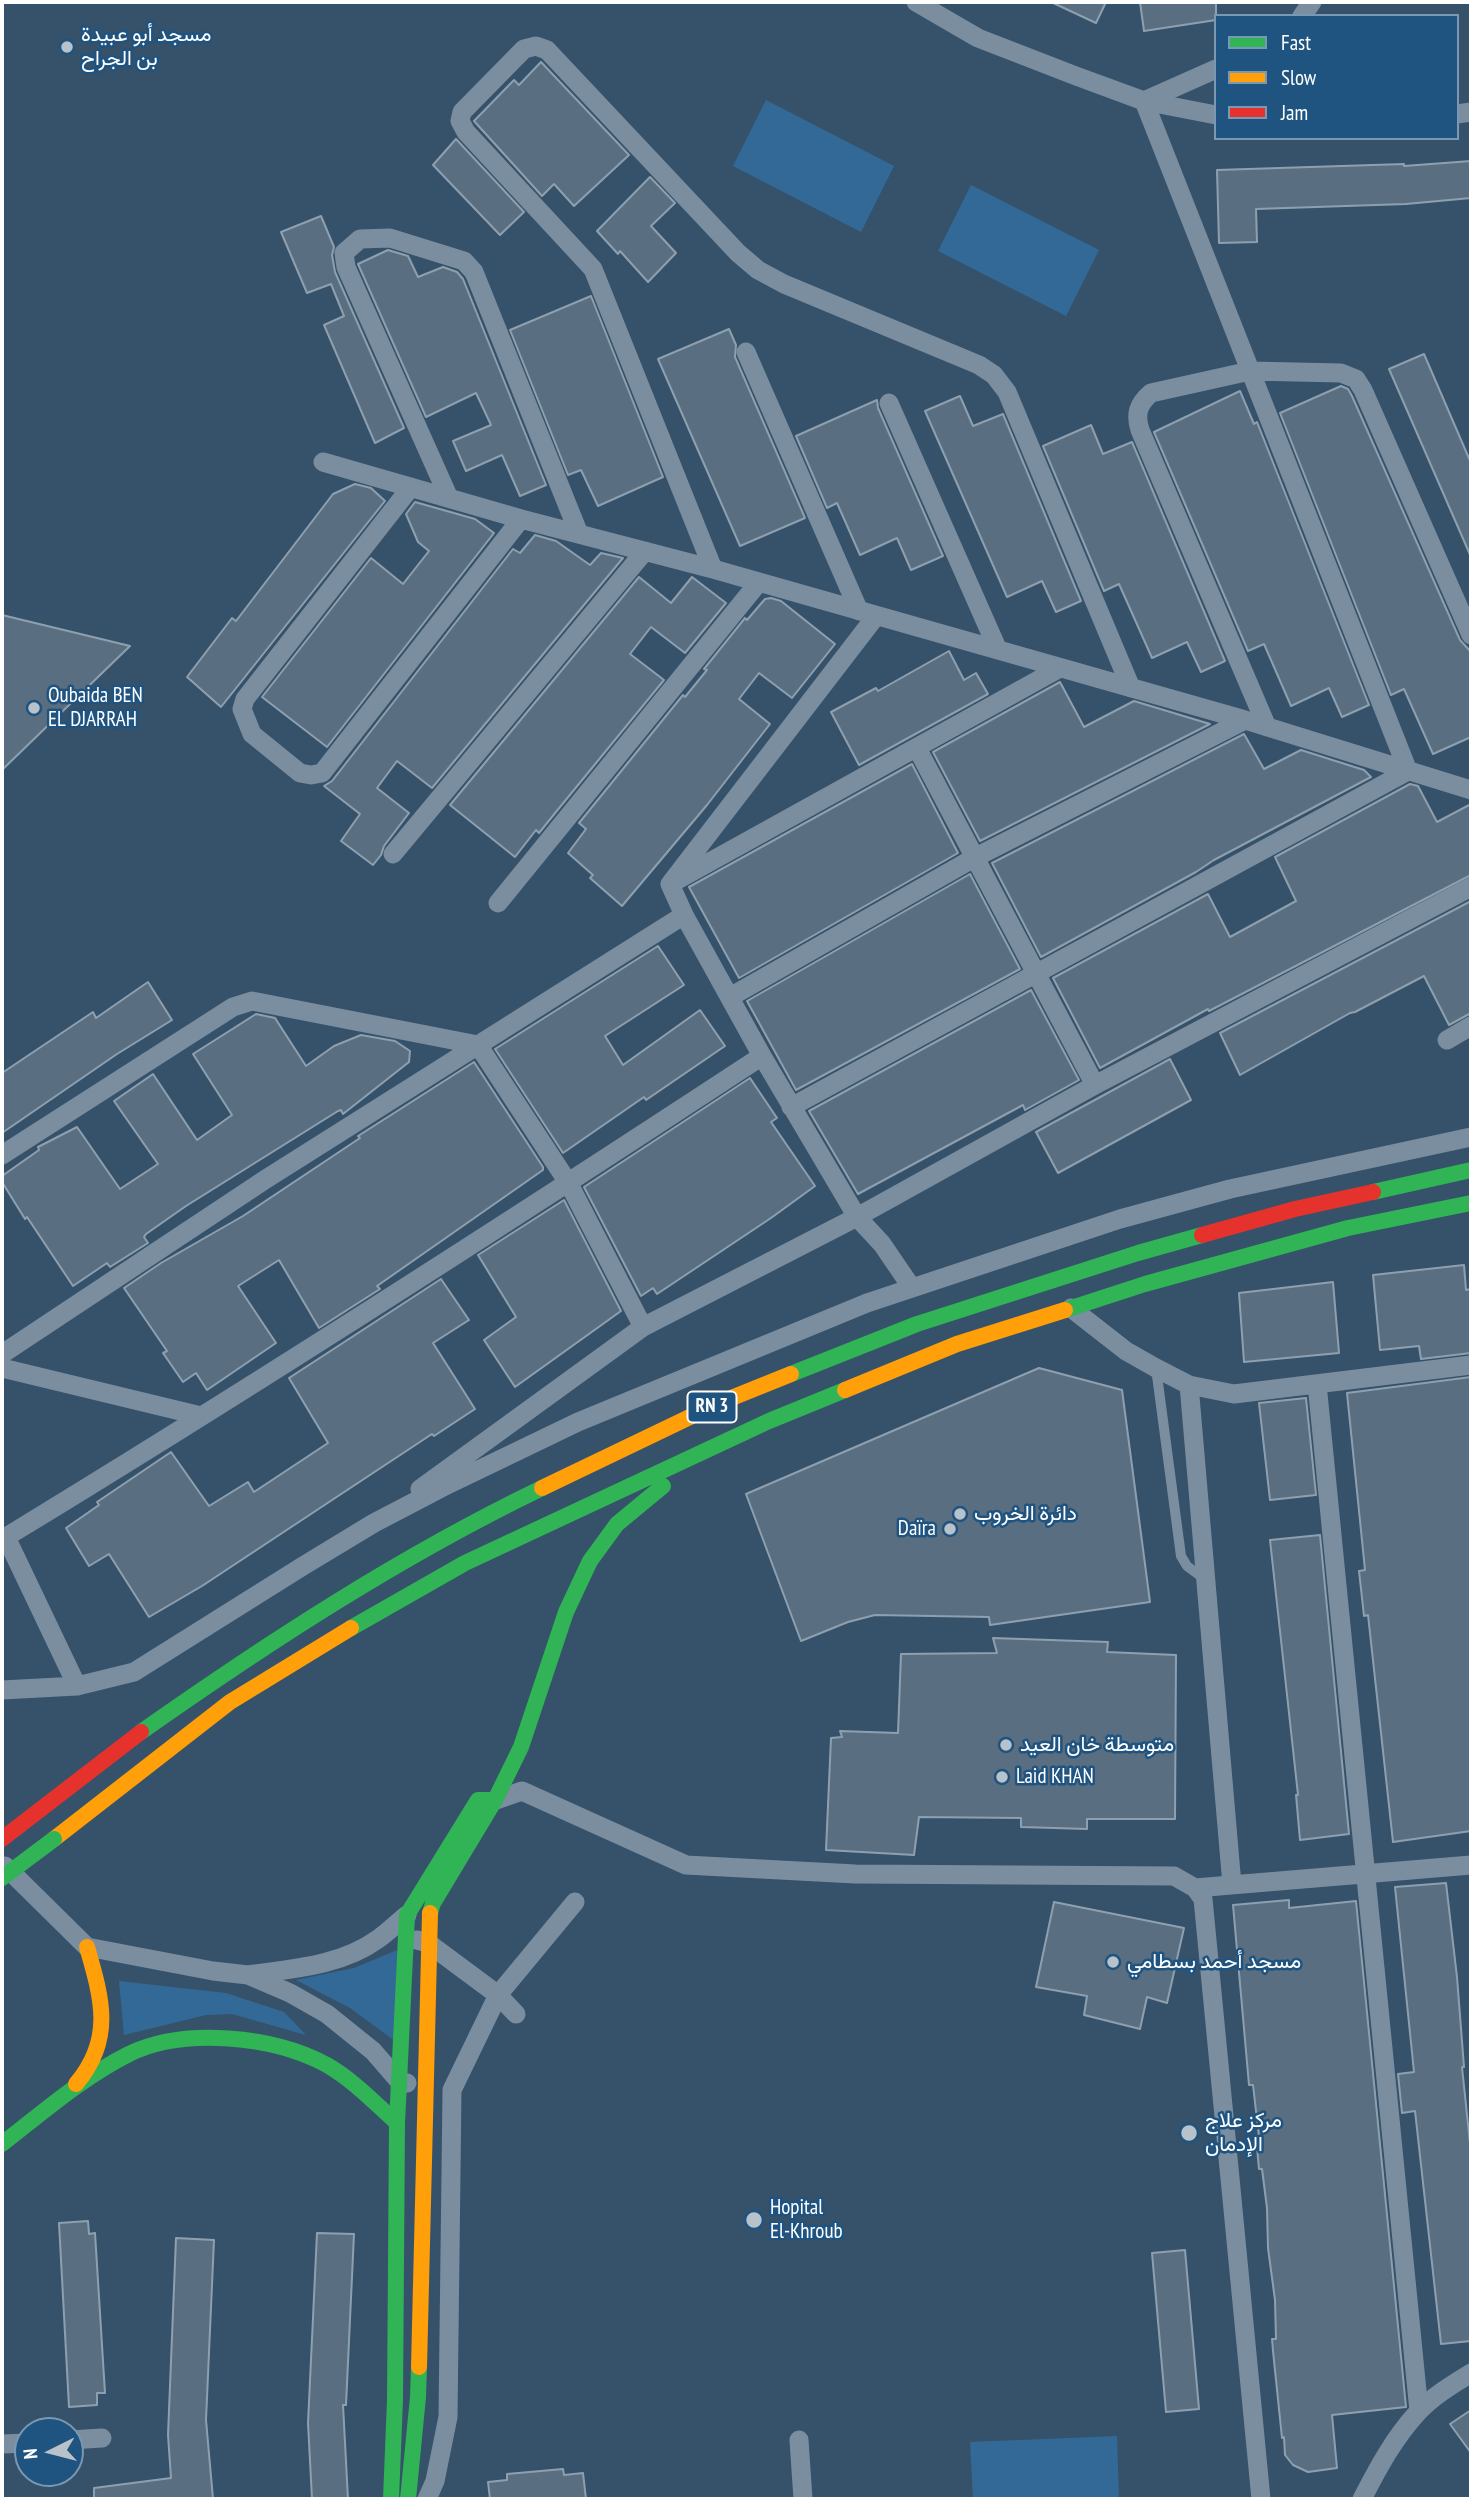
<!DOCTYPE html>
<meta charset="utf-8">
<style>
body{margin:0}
#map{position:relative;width:1473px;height:2501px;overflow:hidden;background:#35526a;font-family:"PT Sans Narrow",sans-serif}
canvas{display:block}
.frame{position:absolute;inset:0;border:4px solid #fff;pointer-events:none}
.legend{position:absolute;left:1214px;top:14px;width:245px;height:126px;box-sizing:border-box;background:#1f5380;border:2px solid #7998b3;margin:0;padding:9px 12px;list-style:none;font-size:21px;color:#fff}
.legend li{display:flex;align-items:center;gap:14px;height:35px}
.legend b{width:35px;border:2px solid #7998b3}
.north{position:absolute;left:14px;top:2417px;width:70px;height:70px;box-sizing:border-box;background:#1f5380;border:2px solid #7998b3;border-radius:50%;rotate:264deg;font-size:19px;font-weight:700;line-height:28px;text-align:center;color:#fff}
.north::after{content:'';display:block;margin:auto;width:24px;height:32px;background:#b8c2cb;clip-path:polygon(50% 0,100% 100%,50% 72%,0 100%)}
</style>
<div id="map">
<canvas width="1473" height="2501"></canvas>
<div class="frame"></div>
<ul class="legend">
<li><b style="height:9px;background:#30b455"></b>Fast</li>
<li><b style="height:9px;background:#ff9f0a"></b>Slow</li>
<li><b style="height:9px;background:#e5322d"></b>Jam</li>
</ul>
<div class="north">N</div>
</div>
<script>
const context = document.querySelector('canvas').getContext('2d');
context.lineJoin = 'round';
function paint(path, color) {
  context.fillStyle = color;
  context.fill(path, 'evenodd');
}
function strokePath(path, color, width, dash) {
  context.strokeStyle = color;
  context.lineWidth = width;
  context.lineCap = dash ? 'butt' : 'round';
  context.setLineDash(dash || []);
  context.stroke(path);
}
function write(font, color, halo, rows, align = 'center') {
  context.font = font + ' "PT Sans Narrow",Vazirmatn,sans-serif';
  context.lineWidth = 5;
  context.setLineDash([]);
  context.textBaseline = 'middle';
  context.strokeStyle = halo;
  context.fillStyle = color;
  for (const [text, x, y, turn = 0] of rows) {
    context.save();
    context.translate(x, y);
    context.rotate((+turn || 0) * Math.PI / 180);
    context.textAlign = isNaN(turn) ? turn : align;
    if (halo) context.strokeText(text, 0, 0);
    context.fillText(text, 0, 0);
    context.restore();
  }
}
paint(new Path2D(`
 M766 100 894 166 861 232 733 166Z
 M971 185 1099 250 1066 316 938 251Z
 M397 1950 395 2041 350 2008 296 1980 354 1968Z
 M119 1981 226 1993 284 2012 306 2035 232 2014 206 2015 124 2035Z
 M1117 2436 1119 2499H973L970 2442Z`), '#336997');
const building = new Path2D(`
 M1051 2H1106L1096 23Z
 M1140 2H1216V20L1144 31Z
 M541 62 629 155 574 206 554 184 542 196 474 121 514 80 519 85Z
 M456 139 524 212 500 235 433 165Z
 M1471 161V198L1406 204 1256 209 1257 242 1219 243 1217 170 1404 164V166Z
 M650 177 675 203 651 226 676 253 648 282 620 251 618 254 597 231Z
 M321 216 334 247 332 255 335 272 404 428 375 443 324 325 344 316 331 284 307 293 281 232Z
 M388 250 408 256 418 277 443 267 457 272 463 279 546 485 520 496 502 455 466 471 453 441 491 425 476 393 426 417 358 264Z
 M591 296 663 477 598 506 581 470 568 475 510 330Z
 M729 329 736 345 735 357 805 518 740 546 658 359Z
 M1424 354 1471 463V557L1389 369Z
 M1341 386 1348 389 1352 396 1460 640 1471 652V737L1433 754 1404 689 1391 695 1280 413Z
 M1240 391 1254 424 1257 422 1369 705 1342 717 1329 688 1291 706 1264 644 1248 651 1154 432Z
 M960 396 973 426 1003 414 1081 601 1056 612 1042 581 1007 597 925 411Z
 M877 400 878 408 943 556 911 570 897 538 860 555 837 503 827 508 796 436Z
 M1091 425 1103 454 1132 442 1225 661 1201 672 1187 642 1152 658 1119 584 1104 591 1043 446Z
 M355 484 371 488 385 501 221 707 187 677 232 618 236 621 333 494Z
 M415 502 475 519 494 533 327 747 262 697 371 558 403 584 429 551 418 542 406 514Z
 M535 535 556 541 590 565 601 553 623 558 432 788 397 761 377 788 409 813 384 846 381 855 373 865 341 841 360 814 324 786 332 781 513 549 520 553Z
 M639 577 671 603 692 577 726 603 685 653 651 627 630 654 664 680 560 807 539 833 536 830 515 857 450 805Z
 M771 598 781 601 835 644 792 698 759 673 739 699 770 724 707 805 622 906 590 878 593 875 568 853 586 829 579 823 683 695 685 697 707 670 704 669 745 618 747 620 765 599Z
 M2 615 130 646 2 770Z
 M949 651 964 680 976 673 988 694 859 765 831 712 876 688 878 691Z
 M1060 682 1084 727 1134 701 1210 724 980 841 933 752Z
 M1244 734 1264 769 1301 750 1364 770 1371 777 1214 860 1196 872 1041 957 992 863Z
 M912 764 958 853 739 978 689 887Z
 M1410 784 1418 786 1437 822 1471 804V875L1209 1011 1208 1009 1100 1068 1053 978 1208 894 1230 937 1296 901 1275 857Z
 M970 874 1020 969 796 1090 747 1001Z
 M1471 901V1013L1449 1025 1424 976 1355 1012 1350 1013 1240 1075 1220 1033Z
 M658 946 684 985 605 1036 623 1065 700 1010 725 1046 646 1100 644 1097 563 1153 495 1049Z
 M148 982 172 1020 117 1054 2 1133V1073L93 1012 96 1018Z
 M1031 990 1079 1080 1025 1110 1023 1105 858 1194 809 1111Z
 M256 1014 275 1018 306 1066 334 1046 361 1035 395 1041 410 1051 409 1062 343 1114 341 1110 338 1111 186 1206 146 1234 144 1237 148 1243 110 1267 107 1263 73 1286 27 1217 25 1219 2 1182V1176L39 1150 38 1147 77 1127 120 1189 158 1164 114 1101 153 1074 197 1140 232 1115 193 1054Z
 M1170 1059 1191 1100 1058 1173 1036 1132Z
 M474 1062 543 1167V1170L377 1286 380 1289 319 1328 279 1260 238 1286 276 1343 207 1390 196 1373 183 1382 163 1353 167 1351 124 1288 161 1263 243 1216 360 1138 358 1136Z
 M750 1078 777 1118 771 1122 815 1186 771 1218 657 1294 653 1288 641 1296 584 1187Z
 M564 1200 621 1311 515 1387 484 1340 516 1317 478 1255Z
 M1464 1265 1466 1290 1471 1289V1353L1421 1359 1419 1346 1380 1350 1373 1275Z
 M441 1279 469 1320 433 1343 475 1409 434 1436 432 1434 202 1586 149 1617 109 1554 89 1566 66 1528 99 1505 97 1502 171 1452 209 1506 248 1482 254 1492 328 1443 289 1378Z
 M1333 1282 1339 1353 1244 1362 1239 1293Z
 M1039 1368 1122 1390 1150 1602 990 1625 989 1617 875 1615 848 1622 801 1641 746 1494Z
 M1471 1377V1831L1393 1842 1368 1615 1364 1616 1359 1571 1365 1570 1347 1393Z
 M1306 1398 1316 1495 1270 1500 1259 1403Z
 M1320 1535 1349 1834 1300 1840 1296 1795H1298L1270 1540Z
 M993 1638 1108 1642 1107 1652 1176 1655 1175 1819H1087V1829L1021 1827V1818L919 1817 914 1855 826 1850 831 1738 842 1737 840 1731 898 1733 901 1654 997 1653Z
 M1446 1883 1457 1977 1464 2067H1462L1471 2153V2341L1441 2344 1415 2111 1402 2113 1398 2074 1414 2072 1395 1887Z
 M1289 1900V1908L1356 1901 1406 2407 1332 2415 1337 2468 1308 2472 1293 2465 1285 2455 1284 2437 1282 2438 1273 2351 1272 2339H1276L1275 2300 1268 2248 1267 2208 1262 2169H1259L1256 2137H1259L1253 2085H1249L1233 1905Z
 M1054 1902 1184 1928 1167 2003 1147 1997 1140 2029 1084 2015 1087 1996 1036 1987Z
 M88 2221 89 2234 95 2233 105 2393H97V2405L69 2407 59 2223Z
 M317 2233 354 2234 346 2405H343L348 2499H312L308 2423Z
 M176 2238 214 2240 206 2420 213 2499H94V2488L171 2478 168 2435Z
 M1185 2250 1199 2409 1166 2412 1152 2253Z
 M1471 2410V2453L1450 2424Z
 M563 2469 564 2475 583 2473 586 2499H490L488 2482 507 2480V2474Z`);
paint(building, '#596f81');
strokePath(building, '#8ea0af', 2);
strokePath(new Path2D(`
 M1156 1368 1181 1556 1187 1566 1206 1580`), '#7b8ea0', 10);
strokePath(new Path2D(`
 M916 2 978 38 1076 76 1144 101 1216 115
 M1302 16 1312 2
 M1457 114 1471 112
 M746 352 859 611
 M889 403 998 650
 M323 462 521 519 713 569 1245 720 1471 790
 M411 487 245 699 242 709 252 734 300 773 311 775 322 773 521 519
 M449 498 346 267 344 253 360 239 390 238 464 261 474 272 579 534
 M713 569 593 269 466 132 460 121 462 112 524 49 536 46 547 50 738 253 758 270 784 284 979 365 994 375 1007 392 1131 688
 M1267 727 1140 430C1135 414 1138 404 1151 393L1250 371 1341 373 1356 379 1363 390 1471 635
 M917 748 1095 1085
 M393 854 645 551
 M670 884 1060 668
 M498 903 759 582
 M684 915 670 884 876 616
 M730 997 974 858 1245 720
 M1447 1040 1471 1026
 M762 1056 857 1217 882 1244 912 1288
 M791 1107 1408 771 1144 101 1216 69
 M2 1155 233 1007 252 1001 478 1045 569 1184 643 1327
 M1071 1308 1126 1351 1156 1368 1189 1385 1234 1394 1471 1365
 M2 1354 266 1179 684 915 762 1056C512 1220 261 1382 6 1537L2 1536
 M2 1368 201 1416
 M1317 1384 1419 2411
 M1189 1385 1232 1885
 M420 1489 643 1327 857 1217 1095 1085 1471 887
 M6 1537 77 1686
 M2 1690 77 1686 134 1672 303 1566 374 1523 443 1487 578 1422 867 1303 1120 1219 1230 1189 1471 1137
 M496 1800 522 1791 686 1865 855 1874 1174 1876 1195 1888 1203 1899 1261 2499
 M5 1866 87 1947 213 1971 248 1975 290 1993 327 2014 373 2051 399 2081 407 2083
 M1195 1888 1471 1865
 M417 1940 428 1943 498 1995 516 2014
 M248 1975C291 1969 341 1966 378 1939 388 1932 397 1923 407 1915
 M70 2440 102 2438
 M799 2440 803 2499
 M2 2444 28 2443
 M427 2499 435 2481 448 2417 452 2090 498 1995 575 1902
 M1362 2499C1378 2468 1394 2438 1418 2412 1433 2396 1453 2384 1471 2373`), '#7b8ea0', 19);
strokePath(new Path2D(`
 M1373 1192 1471 1170
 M1065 1310 1145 1284 1348 1228 1471 1203
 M791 1374 917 1324 1138 1253 1202 1235
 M351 1628 465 1563 769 1421 845 1390
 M141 1732C269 1642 401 1556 542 1488
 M495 1800 521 1747 566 1612 590 1561 617 1524 663 1486
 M2 2144C42 2113 83 2077 129 2054 184 2027 274 2036 327 2065 353 2080 375 2103 397 2123
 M391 2499 395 2400 397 2123 407 1915 478 1800H495L433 1903 430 1913
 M408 2499 418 2397 419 2367`), '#30b455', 16);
strokePath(new Path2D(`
 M845 1390 957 1344 1065 1310
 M542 1488 719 1403 791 1374
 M54 1839 230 1702 351 1628
 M76 2084C114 2039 102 1999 87 1947
 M419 2367 430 1913`), '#ff9f0a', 16);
strokePath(new Path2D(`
 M1202 1235 1295 1209 1373 1192
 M2 1839 141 1732`), '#e5322d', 16);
strokePath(new Path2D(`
 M2 1878 54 1839`), '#30b455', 16);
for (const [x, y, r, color] of [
 [67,47,7,"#b8c2cb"],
 [34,708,7,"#b8c2cb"],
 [960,1514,7,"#b8c2cb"],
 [950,1529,7,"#b8c2cb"],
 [1006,1745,7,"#b8c2cb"],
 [1002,1777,7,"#b8c2cb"],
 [1113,1962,7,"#b8c2cb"],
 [1189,2133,9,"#b8c2cb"],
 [754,2220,9,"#b8c2cb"]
]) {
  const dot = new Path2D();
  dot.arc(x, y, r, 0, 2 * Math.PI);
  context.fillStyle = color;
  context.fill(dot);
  strokePath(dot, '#1f5380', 2.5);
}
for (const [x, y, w] of [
 [712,1407,49]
]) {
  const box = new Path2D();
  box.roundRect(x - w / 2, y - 15.5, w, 31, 5);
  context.fillStyle = '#1f5380';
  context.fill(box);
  strokePath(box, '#fff', 2);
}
write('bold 19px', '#fff', null, [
 ["RN 3",712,1407]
]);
write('21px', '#fff', '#1f5380', [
 ["مسجد أبو عبيدة",81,35],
 ["بن الجراح",81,59],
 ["Oubaida BEN",48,696],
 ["EL DJARRAH",48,720],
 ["دائرة الخروب",974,1514],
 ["Daïra",936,1529,"right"],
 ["متوسطة خان العيد",1020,1745],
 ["Laid KHAN",1016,1777],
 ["مسجد أحمد بسطامي",1127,1962],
 ["مركز علاج",1205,2121],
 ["الإدمان",1205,2145],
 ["Hopital",770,2208],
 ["El-Khroub",770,2232]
], 'left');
</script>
